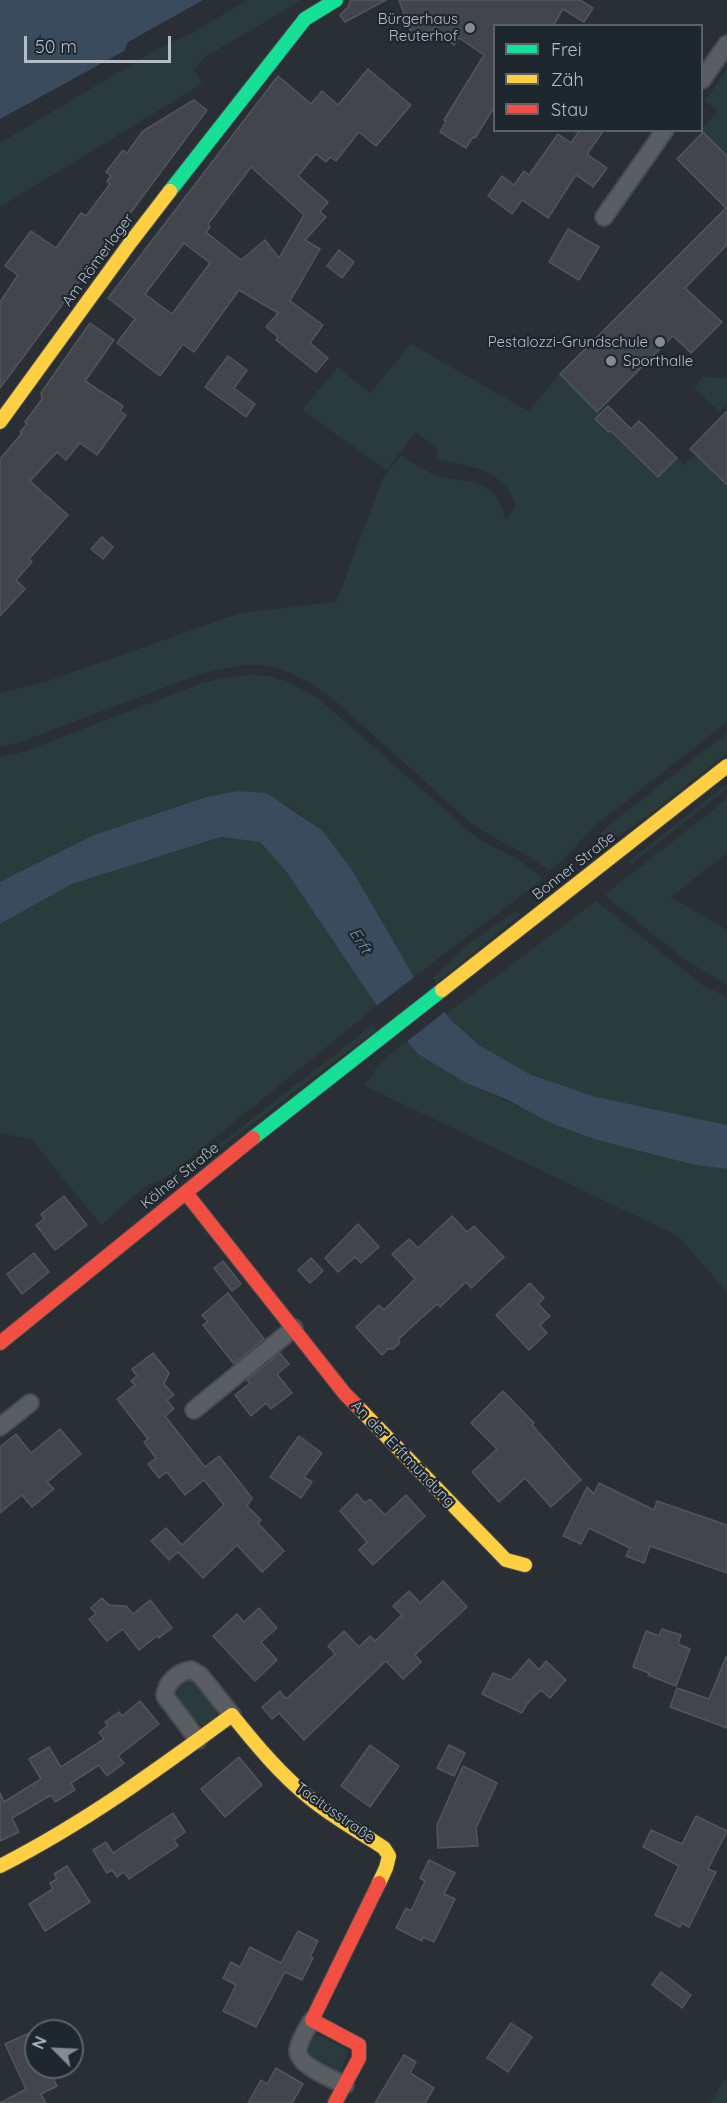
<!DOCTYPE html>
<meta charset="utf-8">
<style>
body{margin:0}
#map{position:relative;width:727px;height:2103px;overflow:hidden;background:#2a2f35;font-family:Quicksand,sans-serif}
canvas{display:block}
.legend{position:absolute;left:493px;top:24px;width:210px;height:108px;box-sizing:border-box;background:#1e262e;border:2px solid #5a626a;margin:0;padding:8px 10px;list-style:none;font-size:18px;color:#b4bcc5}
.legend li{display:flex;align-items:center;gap:12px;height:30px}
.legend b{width:30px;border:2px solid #5a626a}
.north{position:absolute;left:24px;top:2019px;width:60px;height:60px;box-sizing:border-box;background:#1e262e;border:2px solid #5a626a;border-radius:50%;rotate:294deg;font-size:16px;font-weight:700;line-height:24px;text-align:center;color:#b4bcc5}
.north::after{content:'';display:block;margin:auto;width:21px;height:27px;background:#848b93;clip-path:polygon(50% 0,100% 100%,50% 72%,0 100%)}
.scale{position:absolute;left:24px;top:36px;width:147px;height:27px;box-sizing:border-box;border:3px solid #b4bcc5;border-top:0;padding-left:8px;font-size:18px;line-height:21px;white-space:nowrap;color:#b4bcc5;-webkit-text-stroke:4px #1e262e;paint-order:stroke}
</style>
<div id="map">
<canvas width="727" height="2103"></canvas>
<ul class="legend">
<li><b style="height:8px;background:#16e098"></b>Frei</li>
<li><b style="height:8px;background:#ffcf43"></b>Zäh</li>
<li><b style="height:8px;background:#f24e42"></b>Stau</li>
</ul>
<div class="north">N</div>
<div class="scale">50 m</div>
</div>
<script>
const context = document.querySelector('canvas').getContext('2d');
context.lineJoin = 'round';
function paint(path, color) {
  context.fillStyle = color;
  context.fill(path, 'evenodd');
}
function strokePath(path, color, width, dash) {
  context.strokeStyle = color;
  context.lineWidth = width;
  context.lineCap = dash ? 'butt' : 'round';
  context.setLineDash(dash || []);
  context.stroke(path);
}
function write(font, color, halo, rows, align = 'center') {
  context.font = font + ' Quicksand,sans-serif';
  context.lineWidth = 4.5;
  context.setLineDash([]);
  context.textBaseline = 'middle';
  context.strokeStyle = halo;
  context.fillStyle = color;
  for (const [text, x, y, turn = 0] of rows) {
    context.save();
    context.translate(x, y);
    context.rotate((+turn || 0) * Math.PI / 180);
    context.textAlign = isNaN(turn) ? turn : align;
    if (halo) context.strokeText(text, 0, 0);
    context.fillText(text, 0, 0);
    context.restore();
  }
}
paint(new Path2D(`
 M247 0H302L205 57 194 70 202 84 0 207V143L159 48 194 32Z
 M727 70V156L701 130 718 111 705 101Z
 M411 344 528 411 560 374 600 414 596 419 609 432 622 420 632 428 621 440 658 477 677 458 684 465 696 455 727 485V722L597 824 560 863 549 870 525 854 500 841 472 824C441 796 411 769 380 741 347 712 317 678 272 667 248 662 224 668 200 674L18 743 0 747V693L45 682 240 613 336 602 383 478 401 455C413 462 425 472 438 476 457 481 482 479 495 495 501 502 503 512 506 520L516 506C502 466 470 468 435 458L438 450 416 432 386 470 302 410 338 367 370 393Z
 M703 377 727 378V404L719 412 694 388Z
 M252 675 268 676 289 682 319 699 478 839 517 859 541 876 542 880 414 977 352 870 322 830 291 808 237 791 206 797 94 835 0 882V757L26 751 202 683 228 677Z
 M727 733V753L650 814 602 847 599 845C598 836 602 831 608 826Z
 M727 784V789L631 864 629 861Z
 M727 799V853L671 897 727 930V985L684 959 609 899 606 895 608 892Z
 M222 837 260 842 286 871 377 1006 164 1179 148 1185 135 1195 101 1225 32 1140 0 1133V924L72 884Z
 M596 901 704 986 727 997V1125C633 1105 513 1092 446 1014Z
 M517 910 520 915 436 983 433 978 466 946Z
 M373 1025 376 1030 219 1149 217 1146Z
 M407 1041 418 1054 466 1083 597 1140 695 1165 727 1169V1292L678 1236 363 1085 371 1078 378 1064Z
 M191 1677 198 1680 218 1710 215 1717 204 1725C194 1723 169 1694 178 1684 181 1681 187 1679 191 1677Z
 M317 2035 349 2050 339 2075 309 2058C304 2051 310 2041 317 2035Z
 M727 2080V2103H710L723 2081Z`), '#2a3b3b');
paint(new Path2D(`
 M0 0H203L128 42 124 51 0 119Z
 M237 791 266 793 322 830 352 870 414 977 452 1021 479 1045 531 1075 596 1097 727 1125V1169L695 1165 597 1140 551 1123 506 1099 466 1083 418 1054 377 1006 286 871 260 842 221 837 72 884 0 924V882L11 876 94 835 206 797Z`), '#3a4b5d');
paint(new Path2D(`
 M417 975 447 1010 405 1043 375 1007Z`), '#2a2f35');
const building = new Path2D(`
 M353 0H386L345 22 340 15 348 7 350 1Z
 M399 0H580L593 8 584 22 563 9 553 26H495V106L475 138 473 137 466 148 440 132 446 121 444 120 484 55 459 38 454 45 432 30 413 38Z
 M368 69 411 105 376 146 359 132 336 161 330 157 326 162 316 154 298 176 328 202 320 212 326 217 305 240 320 249 290 301 323 325 310 343 328 358 316 372 276 340 278 337 266 327 278 313 239 290 194 352 183 344 160 376 117 343 135 319 108 298 278 76 311 104 322 91 338 105ZM251 167 304 215 279 258 265 240 241 260 206 232 210 227 208 224ZM184 243 210 263 172 314 145 294Z
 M194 100 207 110 0 388V302L18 275 5 266 31 231 56 248 81 213 86 216 110 184 107 181 111 176 106 172 123 150 127 153 143 131Z
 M580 130H604L587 154 607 168 593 187 576 175 548 218 522 200 512 214 488 196 502 176 514 185 524 171 529 175 558 134 571 143Z
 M703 132 727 156V245L685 288 722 322 691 353 673 336 597 412 560 374 726 208 677 159Z
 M568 229 599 247 579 280 549 262Z
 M339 250 354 262 342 278 327 266Z
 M90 323 114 340 85 381 123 406 120 411 126 415 97 455 80 443 66 460 57 452 30 481 68 515 29 559 32 562 16 580 25 589 0 616V459L22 433 20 432 27 424 25 422 42 399 41 393Z
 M228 356 247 370 234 388 255 404 246 417 205 387Z
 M608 406 631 429 639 421 677 458 658 477 611 431 609 432 595 419Z
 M727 411V485L690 449Z
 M102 537 113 547 103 559 91 549Z
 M64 1196 87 1225 55 1250 36 1225 44 1219 41 1214Z
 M452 1216 467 1232 474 1226 504 1257 471 1288 466 1282 440 1307 437 1304 405 1333 399 1339V1344L393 1349H388L382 1355 356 1327 379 1305 384 1310 415 1279 392 1254 409 1239 418 1248Z
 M358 1224 379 1247 361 1263 355 1257 338 1272 325 1258Z
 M34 1253 49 1272 22 1294 7 1274Z
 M311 1258 323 1271 310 1283 298 1270Z
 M223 1261 241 1284 232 1291 214 1268Z
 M530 1283 544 1298 538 1304 550 1316 540 1325 547 1333 529 1350 496 1315Z
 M228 1293 264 1339 234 1364 203 1325 208 1322 202 1315Z
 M153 1353 169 1373 164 1384 174 1395 167 1400 174 1409 165 1416 205 1467 219 1456 252 1498 247 1506 261 1520 258 1523 284 1551 262 1572 237 1545 203 1578 178 1552 169 1560 151 1541 166 1528 182 1545 224 1505 204 1480 185 1495 167 1472 159 1478 148 1464 156 1458 144 1442 148 1439 117 1399 135 1385 131 1381 137 1376 132 1369Z
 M280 1353 289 1364 277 1374 292 1393 271 1409 266 1403 251 1416 235 1395 250 1383 247 1380Z
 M503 1391 534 1423 532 1425 581 1480 551 1507 525 1478 499 1502 472 1472 497 1449 471 1423Z
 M60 1429 81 1454 47 1482 54 1489 32 1507 22 1495 0 1513V1447L16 1434 31 1453Z
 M299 1436 322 1453 304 1477 312 1482 301 1498 270 1477Z
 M599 1483 654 1510 657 1501 727 1525V1573L650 1546 644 1563 626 1556 630 1548 589 1528 581 1544 563 1536 587 1487 594 1494Z
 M357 1494 365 1503 370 1499 385 1515 406 1495 425 1516 373 1565 359 1550 367 1542 340 1511Z
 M443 1581 467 1607 415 1655 421 1662 403 1679 386 1661 304 1740 279 1713 272 1719 262 1707 280 1691 286 1699 335 1654 328 1646 344 1631 359 1647 370 1636 375 1641 402 1615 393 1606 409 1591 420 1603Z
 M102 1598 109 1605 126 1606 133 1614 150 1600 172 1628 159 1638 157 1636 139 1650 123 1629 107 1641 89 1619 96 1614 91 1608Z
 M259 1608 277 1628 261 1642 277 1660 255 1681 213 1636 237 1614 244 1622Z
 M662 1629 681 1635 678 1644 690 1649 676 1686 648 1675 649 1673 633 1667 646 1631 659 1636Z
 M726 1657H727V1728L670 1707 677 1688 709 1699Z
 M529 1659 539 1670 546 1661 566 1680 550 1698 541 1690 527 1704 522 1713 482 1694 493 1673 511 1680Z
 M140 1701 159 1724 118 1756 124 1763 107 1776 99 1765 71 1783 75 1790 55 1802 51 1795 12 1818 19 1832 0 1841V1793L4 1802 41 1779 29 1759 49 1747 61 1767 104 1739 99 1732 108 1725 105 1722 119 1712 122 1716Z
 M370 1745 399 1766 370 1807 341 1786Z
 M449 1745 465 1753 454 1776 437 1768Z
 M239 1757 262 1785 225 1817 201 1789Z
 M463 1766 497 1783 476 1828 478 1846 438 1848 437 1825Z
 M173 1813 185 1832 174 1840 178 1846 129 1879 124 1872 117 1877 112 1870 107 1873 93 1850 106 1842 113 1853Z
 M696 1816 727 1831 708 1869 716 1872 689 1927 682 1923 680 1927 655 1915 679 1866 643 1847 651 1830 682 1844Z
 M429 1860 455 1873 444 1894 455 1899 434 1942 423 1937 422 1941 396 1928 406 1908 411 1911 425 1881 420 1878Z
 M67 1866 90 1902 45 1931 29 1904 53 1889 50 1883 57 1879 54 1874Z
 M298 1931 318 1941 310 1957 313 1958 302 1980 285 1972 256 2027 223 2011 236 1985 223 1978 231 1962 240 1967 250 1947 281 1963Z
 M661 1972 691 1995 682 2008 652 1985Z
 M511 2023 532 2037 508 2072 487 2058Z
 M36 2030V2067H48L57 2086 41 2094 46 2103H0L26 2089 5 2044Z
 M404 2055 416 2062 410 2073 434 2088 425 2103H375Z
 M276 2068 303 2084 292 2103H248L261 2080 267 2084Z`);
paint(building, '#42464c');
strokePath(building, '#51565d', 1.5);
const street = new Path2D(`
 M702 80 727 44
 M604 217 665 130
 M194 1410 294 1328
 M0 1427 30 1403
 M198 1740 165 1696C166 1682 178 1672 191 1670L200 1675 232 1715
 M312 2020C307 2029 299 2040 298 2050 297 2065 332 2079 345 2085`);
const fast = new Path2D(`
 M170 191 305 19 336 0
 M253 1138 442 990`);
const slow = new Path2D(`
 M0 422 130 243 170 191
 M442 990 727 766
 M358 1407 506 1560 525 1565
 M0 1866C83 1824 157 1770 232 1715 256 1745 281 1775 311 1799 334 1818 360 1832 384 1848L389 1856 386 1868 379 1883`);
const jam = new Path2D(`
 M186 1193 345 1394 358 1407
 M0 1343 253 1138
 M335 2103 359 2058V2045L312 2020 379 1883`);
strokePath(street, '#484b4f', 20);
strokePath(fast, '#484b4f', 16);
strokePath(slow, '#484b4f', 16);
strokePath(jam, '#484b4f', 16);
strokePath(street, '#595e63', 16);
strokePath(fast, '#16e098', 14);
strokePath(slow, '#ffcf43', 14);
strokePath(jam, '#f24e42', 14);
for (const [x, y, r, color] of [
 [470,28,6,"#848b93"],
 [660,342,6,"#848b93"],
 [611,361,6,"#848b93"]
]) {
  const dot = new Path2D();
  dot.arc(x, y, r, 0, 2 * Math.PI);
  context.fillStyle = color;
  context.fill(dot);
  strokePath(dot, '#1e262e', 2);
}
write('15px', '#b4bcc5', '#1e262e', [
 ["Bürgerhaus",458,19],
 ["Reuterhof",458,36],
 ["Pestalozzi-Grundschule",648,342],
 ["Sporthalle",623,361,"left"]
], 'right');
write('15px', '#b4bcc5', '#1e262e', [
 ["Am Römerlager",98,260,-54],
 ["Bonner Straße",574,866,-38],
 ["Kölner Straße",180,1176,-39],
 ["An der Erftmündung",403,1454,46],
 ["Tacitusstraße",335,1813,35]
]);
write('italic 16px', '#778ea6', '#1e262e', [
 ["Erft",360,941,57]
]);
</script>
